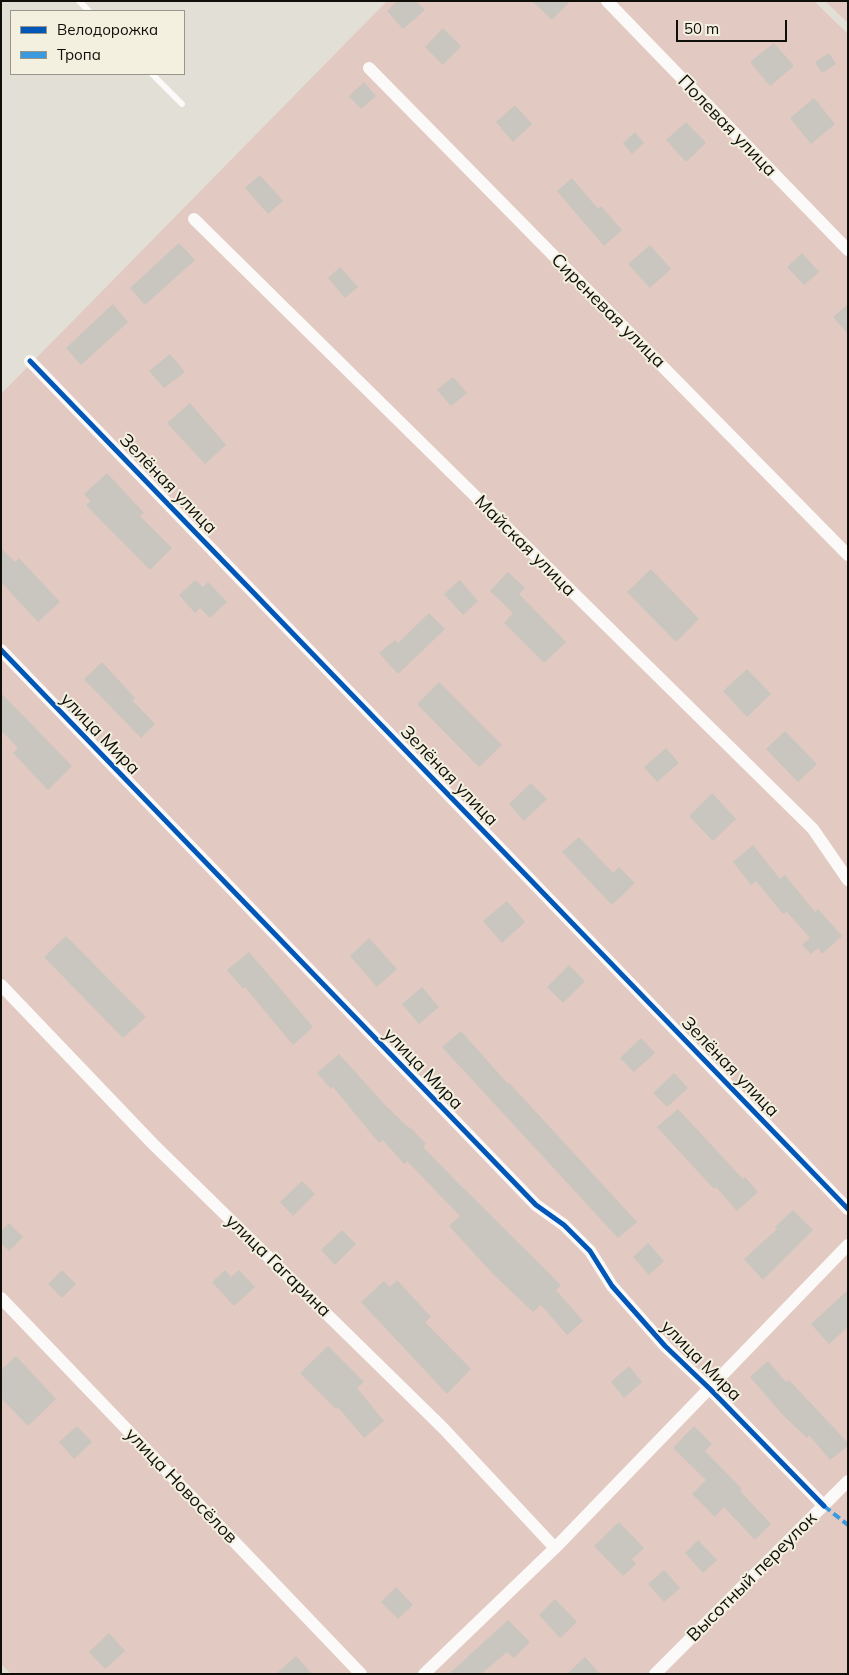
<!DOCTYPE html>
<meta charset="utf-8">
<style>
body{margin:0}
#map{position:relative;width:849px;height:1675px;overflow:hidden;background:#e2dfd7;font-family:Mulish,sans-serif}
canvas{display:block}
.frame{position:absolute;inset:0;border:2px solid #0f0e09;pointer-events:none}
.legend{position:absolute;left:10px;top:10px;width:175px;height:65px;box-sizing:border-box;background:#f3f0e0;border:1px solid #98968a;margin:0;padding:6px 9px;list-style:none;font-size:15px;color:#0f0e09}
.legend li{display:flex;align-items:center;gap:10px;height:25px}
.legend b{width:25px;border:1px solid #98968a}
.scale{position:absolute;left:676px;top:20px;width:111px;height:22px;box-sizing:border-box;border:2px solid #0f0e09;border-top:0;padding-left:6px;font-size:15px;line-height:18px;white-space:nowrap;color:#0f0e09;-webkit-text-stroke:4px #f3f0e0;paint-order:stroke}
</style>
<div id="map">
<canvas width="849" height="1675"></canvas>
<div class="frame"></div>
<ul class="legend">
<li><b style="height:6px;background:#0057b8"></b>Велодорожка</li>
<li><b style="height:6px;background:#3a9add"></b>Тропа</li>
</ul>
<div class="scale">50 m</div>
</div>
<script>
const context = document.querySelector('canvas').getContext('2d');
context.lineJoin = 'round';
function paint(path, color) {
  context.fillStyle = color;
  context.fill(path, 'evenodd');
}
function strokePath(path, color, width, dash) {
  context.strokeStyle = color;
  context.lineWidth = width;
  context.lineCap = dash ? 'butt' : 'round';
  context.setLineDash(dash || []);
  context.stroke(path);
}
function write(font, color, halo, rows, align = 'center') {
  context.font = font + ' Mulish,sans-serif';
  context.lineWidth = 4;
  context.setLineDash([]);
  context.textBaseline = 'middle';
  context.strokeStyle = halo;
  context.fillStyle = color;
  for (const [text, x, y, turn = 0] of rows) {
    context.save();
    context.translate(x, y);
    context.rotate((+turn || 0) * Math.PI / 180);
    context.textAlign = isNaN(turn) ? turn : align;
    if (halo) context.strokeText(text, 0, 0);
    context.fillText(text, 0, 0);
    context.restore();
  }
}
paint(new Path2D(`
 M387 1H814L848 34V1674H11L1 1664V394Z
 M825 1H848V23Z`), '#e2cac3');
paint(new Path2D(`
 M397 1H416L425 10 403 29 387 11Z
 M532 1H570L552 20Z
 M443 28 461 46 443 65 425 47Z
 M774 43 794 66 770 86 750 62Z
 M829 53 836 64 822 73 815 62Z
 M364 82 376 96 361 109 349 96Z
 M814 98 835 124 811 144 790 118Z
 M515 105 532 124 513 142 496 122Z
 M686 122 706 143 686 162 666 140Z
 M635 132 644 143 632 154 623 143Z
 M260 175 283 201 268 214 245 188Z
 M572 178 598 209 601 206 622 230 604 246 557 191Z
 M179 243 195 260 145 305 130 288Z
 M650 245 671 269 650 288 628 264Z
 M802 253 819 272 804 285 787 267Z
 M340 267 358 287 345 298 328 278Z
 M113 304 128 322 81 365 66 348Z
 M848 304V334L833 317Z
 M170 354 185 372 164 388 149 371Z
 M453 377 467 393 451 406 437 390Z
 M190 403 226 445 205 464 167 423Z
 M107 473 144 513 140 516 172 548 150 570 86 505 91 501 84 494Z
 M1 548 15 562 19 558 60 602 38 622 1 582Z
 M651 569 699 619 676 642 627 592Z
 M508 572 525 588 519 594 566 642 544 663 504 623 513 613 490 591Z
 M195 580 203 587 208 582 227 602 210 618 200 608 195 613 179 595Z
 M460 580 478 601 463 615 444 594Z
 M429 613 445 629 398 674 379 653 395 640 398 643Z
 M102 662 135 698 132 700 155 724 141 738 84 679Z
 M747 669 771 694 747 717 723 691Z
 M439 682 502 745 479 767 417 704Z
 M1 693 72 766 48 790 13 753 18 748 1 730Z
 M785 731 817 764 798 782 766 749Z
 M666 748 679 763 657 782 644 767Z
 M531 783 547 799 524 821 509 804Z
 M712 793 736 819 713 841 689 816Z
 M579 837 613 873 619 867 635 883 612 905 562 852Z
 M753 845 780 879 785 875 815 912 818 909 842 936 822 954 818 948 811 954 802 945 810 938 787 912 783 914 756 881 751 885 733 862Z
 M507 901 525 922 502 943 483 921Z
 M66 936 146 1017 123 1038 44 957Z
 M369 938 397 969 377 987 350 956Z
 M249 952 313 1027 293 1045 245 987 243 989 227 970Z
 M569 965 585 981 563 1003 547 987Z
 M422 987 439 1007 419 1024 402 1004Z
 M461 1031 508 1084 509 1083 524 1099 637 1222 618 1238 442 1047Z
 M641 1038 655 1053 634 1072 620 1058Z
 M339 1054 386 1106 409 1128 410 1127 426 1144 423 1147 453 1178 561 1285 556 1290 583 1321 567 1335 541 1305 533 1312 494 1275 449 1226 460 1216 407 1161 404 1164 383 1140 379 1143 333 1087 331 1089 317 1073Z
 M674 1073 688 1088 667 1107 653 1093Z
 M678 1109 743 1179 745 1177 758 1192 737 1211 716 1187 714 1189 657 1127Z
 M302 1181 315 1194 293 1216 280 1202Z
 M793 1210 813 1230 763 1280 744 1259 777 1229 775 1227Z
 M9 1223 23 1237 9 1251 1 1243V1231Z
 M342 1230 356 1244 335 1265 321 1250Z
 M648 1243 664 1261 649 1275 633 1257Z
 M62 1270 76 1284 62 1298 48 1284Z
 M225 1270 231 1277 239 1270 255 1287 234 1306 212 1282Z
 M397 1280 431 1317 425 1322 471 1369 447 1394 361 1302 384 1281 390 1287Z
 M848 1290V1327L829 1344 811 1324Z
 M328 1346 364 1382 357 1388 384 1421 364 1438 338 1407 336 1409 300 1373Z
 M16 1356 56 1399 28 1426 1 1398V1370Z
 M768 1361 786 1382 789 1380 848 1443V1446L830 1460 809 1435 807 1438 782 1414 750 1377Z
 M629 1366 642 1382 624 1398 611 1382Z
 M77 1426 92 1442 74 1459 59 1442Z
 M694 1426 712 1444 705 1451 742 1489 740 1491 771 1524 755 1540 724 1507 715 1517 692 1494 706 1480 673 1448Z
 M619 1522 644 1548 632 1559 636 1564 623 1576 594 1546Z
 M698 1540 717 1560 703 1573 685 1553Z
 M664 1570 680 1588 664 1602 648 1584Z
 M396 1587 413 1605 398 1619 381 1602Z
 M555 1599 577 1622 560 1638 539 1615Z
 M508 1620 530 1642 514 1658 507 1652 481 1674H449Z
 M109 1633 125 1651 105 1669 89 1652Z
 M296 1656 312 1674H276Z
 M585 1657 600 1674H567Z`), '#c9c5bf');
strokePath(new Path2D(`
 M79 1 89 11
 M152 74 182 104`), '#fbfaf9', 6);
strokePath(new Path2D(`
 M607 1 848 250
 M369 68 848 555
 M194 219 813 829 848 880
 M30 361 848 1209
 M1 650 536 1205 564 1225 590 1251 612 1286 665 1346 710 1389 824 1506
 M1 985 153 1144 443 1428 555 1548
 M1 1298 361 1674
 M424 1674 555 1548 848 1245
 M655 1674 848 1481`), '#fbfaf9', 12);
strokePath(new Path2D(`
 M824 1506 848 1525`), '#3a9add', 4, [8, 4]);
strokePath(new Path2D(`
 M30 361 848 1209
 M1 650 536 1205 564 1225 590 1251 612 1286 665 1346 710 1389 824 1506`), '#0057b8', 5);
write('18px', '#0f0e09', '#f3f0e0', [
 ["Полевая улица",727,126,46],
 ["Сиреневая улица",608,311,45],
 ["Зелёная улица",168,484,46],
 ["Майская улица",525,546,45],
 ["улица Мира",100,734,46],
 ["Зелёная улица",449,776,46],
 ["Зелёная улица",730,1067,46],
 ["улица Мира",423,1069,46],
 ["улица Гагарина",278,1266,44],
 ["улица Мира",701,1361,45],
 ["улица Новосёлов",181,1486,46],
 ["Высотный переулок",752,1577,-45]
]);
</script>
